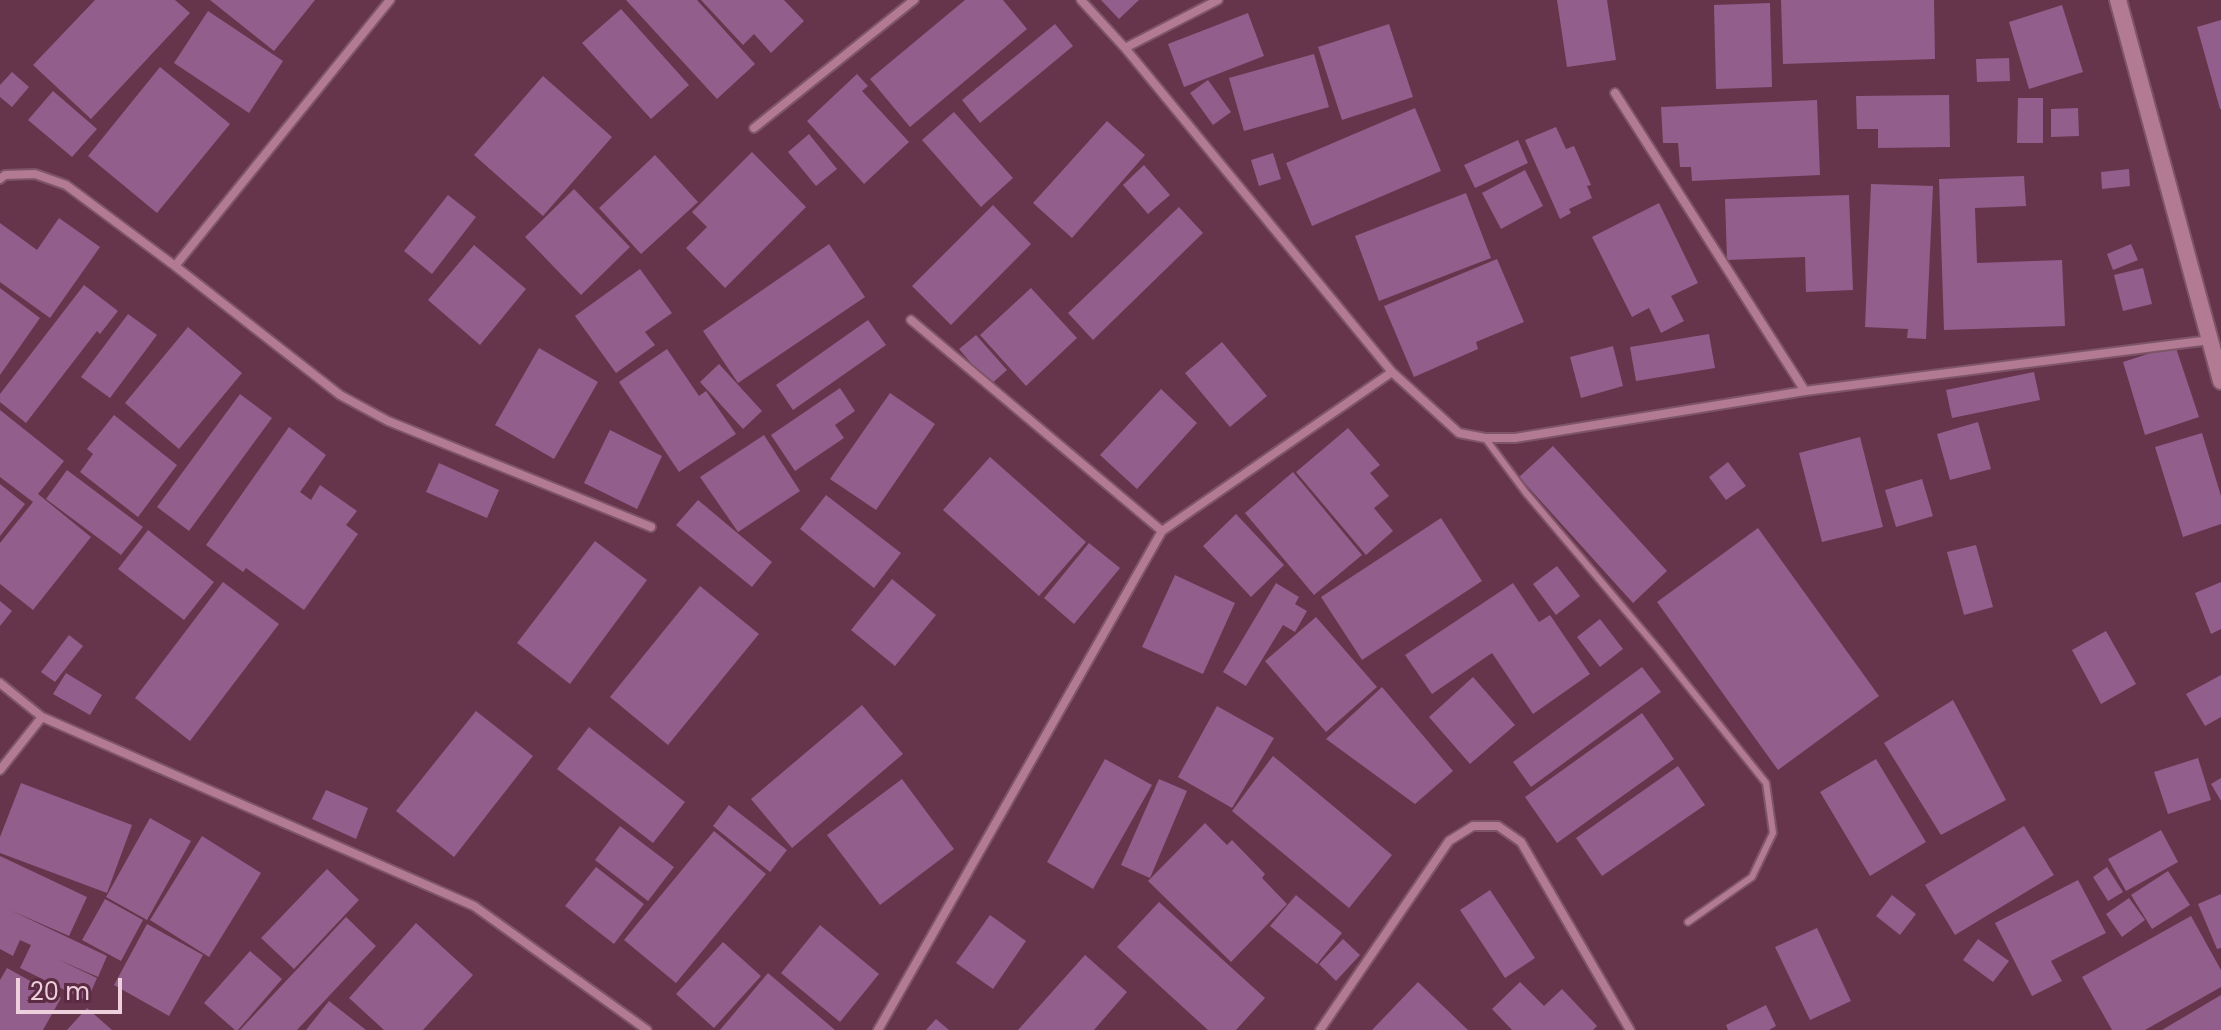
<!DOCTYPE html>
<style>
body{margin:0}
#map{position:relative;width:2221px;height:1030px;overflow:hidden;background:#66354c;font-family:Poppins,sans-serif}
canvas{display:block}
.scale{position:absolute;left:16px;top:978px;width:106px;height:36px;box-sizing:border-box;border:4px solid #eecfdc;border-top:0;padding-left:10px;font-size:24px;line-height:28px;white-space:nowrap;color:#eecfdc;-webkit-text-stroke:6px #5a2b42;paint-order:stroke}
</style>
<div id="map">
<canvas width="2221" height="1030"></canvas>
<div class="scale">20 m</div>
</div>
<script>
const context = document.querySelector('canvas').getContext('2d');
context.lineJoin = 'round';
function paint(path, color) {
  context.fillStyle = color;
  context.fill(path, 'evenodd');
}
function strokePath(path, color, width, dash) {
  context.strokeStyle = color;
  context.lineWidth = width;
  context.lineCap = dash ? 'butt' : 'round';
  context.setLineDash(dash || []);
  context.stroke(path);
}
paint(new Path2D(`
 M95 0H175L190 13 91 119 33 65Z
 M210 0H315L274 51Z
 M626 0H697L755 64 717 99Z
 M701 0H784L804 21 771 53 754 34 743 45Z
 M965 0H1003L1027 29 910 127 870 79Z
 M1101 0H1139L1119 19Z
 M1557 0H1607L1616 60 1567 67Z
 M1781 0H1934L1935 59 1783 64Z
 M1770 3 1772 87 1716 89 1714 5Z
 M2062 5 2083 72 2029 89 2009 22Z
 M621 9 689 85 651 119 582 43Z
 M208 11 283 61 249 113 174 63Z
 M1248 13 1264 56 1184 87 1168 44Z
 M2221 20V109H2220L2197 27Z
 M1055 24 1073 46 980 123 962 100Z
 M1389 24 1413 97 1342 120 1318 47Z
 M1314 54 1329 107 1244 131 1229 78Z
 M2009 58 2010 81 1977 82 1976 59Z
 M160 67 230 124 157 213 88 156Z
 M12 72 29 87 12 107 0 97V85Z
 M857 74 868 86 862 91 909 142 864 184 807 121Z
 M543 76 612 137 543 216 474 155Z
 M1208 80 1231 112 1213 125 1190 93Z
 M53 91 97 129 72 157 28 120Z
 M1949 95 1950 147 1878 148V129H1857L1856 96Z
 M2018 98H2043V143H2017Z
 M1817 100 1820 175 1692 181 1691 167H1680L1678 143H1663L1661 107Z
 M1415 108 1441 171 1312 226 1286 163Z
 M2078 108 2079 136 2051 137V109Z
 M954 112 1013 178 981 207 922 140Z
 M1107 121 1145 155 1072 238 1033 203Z
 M1556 127 1566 149 1574 146 1591 185 1587 186 1592 198 1569 209 1571 213 1560 219 1525 140Z
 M809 134 837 169 816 186 788 152Z
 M1518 140 1528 163 1475 188 1464 165Z
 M752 152 806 207 725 288 686 248 707 227 692 212Z
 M1273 153 1281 179 1259 186 1251 160Z
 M655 155 698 202 641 254 599 208Z
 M1144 165 1170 195 1148 214 1123 185Z
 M2129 169 2130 186 2102 189 2101 172Z
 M1525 170 1543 206 1501 229 1482 193Z
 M2024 176 2026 206 1975 208 1977 263 2062 260 2065 326 1944 330 1939 179Z
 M1871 184 1933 186 1926 339 1907 338 1908 329 1865 327Z
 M574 189 630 247 581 295 525 237Z
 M1466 193 1491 258 1379 301 1355 236Z
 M448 195 476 217 432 274 404 251Z
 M1849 195 1853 290 1806 292 1805 257 1727 260 1725 199Z
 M1659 203 1698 283 1671 296 1684 321 1661 333 1649 308 1632 317 1592 237Z
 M993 205 1031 244 951 325 912 286Z
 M1179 207 1203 233 1093 340 1068 313Z
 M59 218 100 247 50 318 0 282V223L37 250Z
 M829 244 865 297 738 383 703 331Z
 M2131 244 2138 260 2113 270 2107 254Z
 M474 245 526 289 480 345 428 300Z
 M1497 259 1524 322 1476 342 1478 349 1414 377 1384 306Z
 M2143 268 2152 304 2123 311 2114 275Z
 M640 269 672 313 645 332 655 345 616 373 575 316Z
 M84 285 118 311 100 334 97 331 26 423 0 402V394Z
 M0 288 40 318 0 375Z
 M1031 288 1077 338 1026 386 980 335Z
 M128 314 157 335 110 398 81 377Z
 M868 320 886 345 793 410 776 385Z
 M188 327 242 373 179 449 125 403Z
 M1709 334 1715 368 1636 381 1630 347Z
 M976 335 1007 370 990 385 959 349Z
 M1222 342 1267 396 1230 427 1185 373Z
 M2175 345 2199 417 2145 435 2123 362Z
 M1613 346 1623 386 1581 398 1570 357Z
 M539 348 598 382 554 459 495 425Z
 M667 349 699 396 706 391 736 434 679 472 619 382Z
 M719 364 762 411 743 429 700 382Z
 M2034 372 2040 400 1952 418 1946 390Z
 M840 388 855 411 835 425 844 438 795 471 771 435Z
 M1161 389 1197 423 1137 489 1100 455Z
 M890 393 935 424 876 510 830 479Z
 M240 394 272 418 189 531 157 507Z
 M0 410 64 461 38 494 91 537 33 610 0 584V543L33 502 0 477Z
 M114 415 177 465 138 517 80 472 93 454 87 449Z
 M1978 422 1991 469 1950 480 1937 434Z
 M289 427 326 455 300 492 311 500 320 485 357 511 346 525 358 534 304 610 246 568 243 572 206 545Z
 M1348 428 1380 465 1370 473 1389 496 1374 508 1393 531 1366 555 1296 472Z
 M610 430 662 456 637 509 584 483Z
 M2202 433 2221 496V524L2183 537 2155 447Z
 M764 435 800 491 738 532 700 477Z
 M1860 437 1883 527 1822 542 1799 453Z
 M1553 446 1667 571 1633 603 1519 477Z
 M990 457 1086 542 1039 596 943 510Z
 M1728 462 1746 486 1726 500 1709 477Z
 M439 463 499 490 487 518 426 492Z
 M67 470 143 527 121 555 46 499Z
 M1293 472 1362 555 1314 595 1245 513Z
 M1922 479 1933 516 1896 527 1885 490Z
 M0 484 25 504 0 536Z
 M826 495 901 553 874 588 800 529Z
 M698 500 772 562 752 587 676 525Z
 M1236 514 1284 565 1251 597 1203 546Z
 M1441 518 1482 581 1362 660 1321 597Z
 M1758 528 1879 696 1778 770 1657 602Z
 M148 530 214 582 184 620 118 569Z
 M595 541 647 580 570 684 517 643Z
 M1089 543 1120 568 1074 624 1044 598Z
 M1976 545 1993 607 1964 615 1947 552Z
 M1557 566 1580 596 1556 615 1533 584Z
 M1175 575 1235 603 1203 674 1142 647Z
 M892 579 936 615 895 666 851 630Z
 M223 582 279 624 190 741 135 698Z
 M2221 582V629L2211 634 2195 593Z
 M1276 583 1299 597 1295 604 1307 611 1295 632 1283 625 1246 686 1223 672Z
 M1513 583 1539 622 1550 615 1590 674 1533 714 1492 653 1432 694 1405 655Z
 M700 586 759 634 668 745 610 697Z
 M0 601 12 611 0 626Z
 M1316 617 1377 687 1326 732 1265 661Z
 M1600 619 1623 649 1600 667 1577 637Z
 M2106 631 2136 684 2101 704 2072 650Z
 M69 635 83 646 55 682 41 672Z
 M1642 667 1661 692 1531 787 1513 762Z
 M66 673 102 695 90 715 53 694Z
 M2221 675V717L2205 726 2186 694Z
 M1473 677 1515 725 1470 764 1429 717Z
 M1382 687 1453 771 1415 804 1326 739Z
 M1953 700 2006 800 1941 835 1884 743Z
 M862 705 903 754 792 848 751 799Z
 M1217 706 1274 738 1232 808 1178 777Z
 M476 711 533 756 454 857 396 811Z
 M1642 713 1674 759 1557 843 1525 797Z
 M589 727 685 802 653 843 557 769Z
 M1273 756 1392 855 1349 908 1232 811Z
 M2198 758 2211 800 2168 814 2154 772Z
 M1105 759 1152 785 1093 889 1047 862Z
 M1876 759 1926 842 1870 876 1820 792Z
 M1678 766 1705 805 1602 876 1576 838Z
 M2221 778V801L2211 784Z
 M902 779 954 849 880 905 827 835Z
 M1159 779 1187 791 1150 878 1121 865Z
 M21 783 132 825 107 893 0 853V837Z
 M326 790 368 808 356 839 312 819Z
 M729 805 787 850 770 872 713 826Z
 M150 818 191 841 147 920 106 897Z
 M1205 823 1227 845 1232 840 1265 874 1262 878 1287 904 1231 962 1148 881Z
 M620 826 674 867 648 901 595 860Z
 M2024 826 2054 875 1955 935 1925 885Z
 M2161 830 2178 862 2126 891 2108 859Z
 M714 831 766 874 676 983 624 940Z
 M202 836 261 873 209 957 150 920Z
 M0 856 87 897 69 936 10 910 107 956 98 977 57 959 97 978 87 1001 20 968 31 945 20 940 13 956 0 949Z
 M596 867 644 904 614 944 565 906Z
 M2107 867 2123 892 2108 901 2093 877Z
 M327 869 359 900 294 969 261 938Z
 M2168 871 2190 905 2152 929 2131 895Z
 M2078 880 2106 933 2051 961 2062 981 2032 996 1995 923Z
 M1490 890 1535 958 1505 978 1460 910Z
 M2221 894V948L2217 949 2198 904Z
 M1296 895 1342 933 1317 964 1270 926Z
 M1892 895 1916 914 1900 935 1876 916Z
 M2129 898 2145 920 2122 937 2106 914Z
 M105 899 143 920 121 961 82 940Z
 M1159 902 1265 998 1236 1030H1208L1117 947Z
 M990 915 1026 941 993 989 956 963Z
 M2191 916 2221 970V987L2145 1030H2112L2082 977Z
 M346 917 376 946 297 1030H240Z
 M416 923 473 975 423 1030H384L349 998Z
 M147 924 203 955 169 1016 114 985Z
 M820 925 879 974 840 1022 781 973Z
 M1817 928 1851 1001 1810 1020 1775 947Z
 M1343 939 1360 955 1336 981 1319 964Z
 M1978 939 2009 961 1993 982 1963 960Z
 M723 942 761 976 714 1028 676 994Z
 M250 951 282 979 238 1030H235L204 1003Z
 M1085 955 1127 992 1094 1030H1018Z
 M7 968 61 998 43 1030H0V980Z
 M768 973 835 1030H720Z
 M1418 982 1468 1030H1372Z
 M1520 982 1544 1006 1562 989 1597 1026 1593 1030H1512L1492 1009Z
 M2221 995V1030H2162Z
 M329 1001 366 1030H306Z
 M1766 1005 1776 1026 1769 1030H1728L1726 1025Z
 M87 1008 112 1030H67Z
 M936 1019 949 1030H926Z`), '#925e8b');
const lane = new Path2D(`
 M1485 438 1526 493 1659 650 1766 783 1773 833 1752 877 1688 922`);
const street = new Path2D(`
 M1081 0 1125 48 1392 372 1459 433 1485 438H1515L1805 391 2210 340
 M1125 48 1218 0
 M1615 93 1805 391
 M754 128 914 0
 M0 179 5 175 35 174 66 185 175 266 340 395 388 421 651 527
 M175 266 390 0
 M911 320 1162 531
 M0 683 42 717 474 906 647 1030
 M0 770 42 717
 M878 1030 1162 531 1392 372
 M1320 1030 1449 841 1473 826H1498L1521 842 1630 1030`);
const secondary = new Path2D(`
 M2118 0 2221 381`);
strokePath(lane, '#7e5568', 10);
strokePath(street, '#7e5568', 12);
strokePath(secondary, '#7e5568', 20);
strokePath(lane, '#b27a93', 6);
strokePath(street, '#b27a93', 8);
strokePath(secondary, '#b27a93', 16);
</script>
